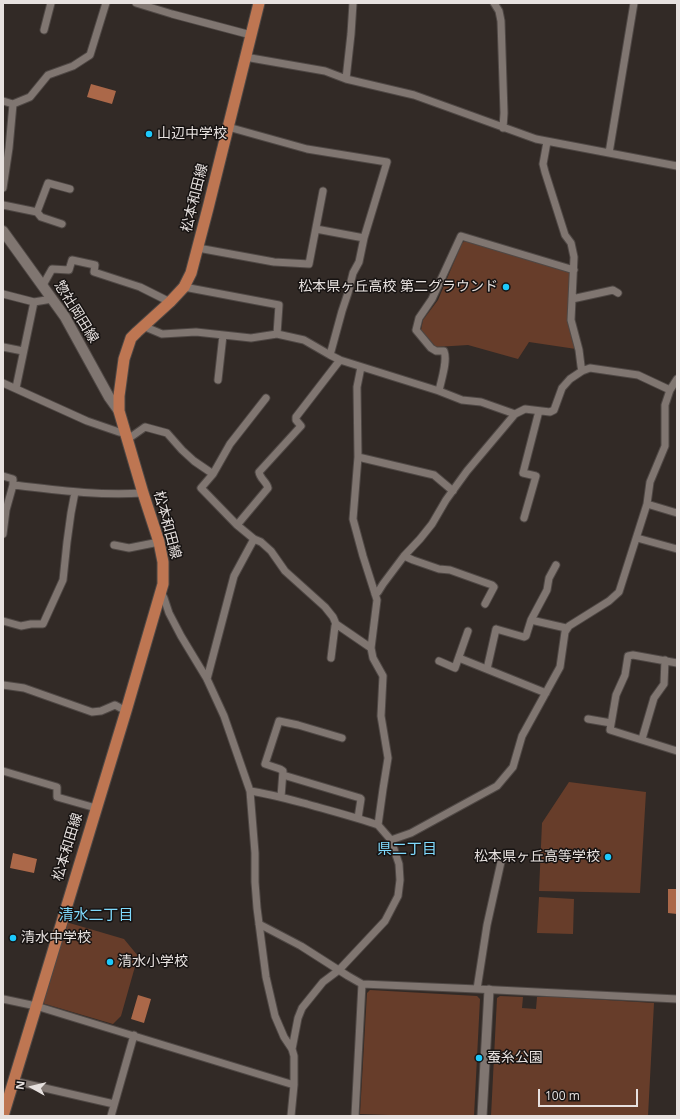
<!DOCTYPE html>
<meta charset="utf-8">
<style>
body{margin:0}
#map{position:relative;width:680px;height:1119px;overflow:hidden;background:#322a26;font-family:"Open Sans",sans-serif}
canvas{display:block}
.frame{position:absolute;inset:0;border:4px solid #e7e1df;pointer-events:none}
.north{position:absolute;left:12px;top:1067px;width:40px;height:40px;-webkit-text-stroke:3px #171312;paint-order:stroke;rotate:278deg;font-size:11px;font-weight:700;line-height:16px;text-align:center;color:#e7e1df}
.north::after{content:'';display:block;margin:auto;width:14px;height:18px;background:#e7e1df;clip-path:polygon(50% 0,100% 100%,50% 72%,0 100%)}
.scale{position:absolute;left:538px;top:1089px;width:100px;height:18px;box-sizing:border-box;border:2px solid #e7e1df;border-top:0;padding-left:5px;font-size:12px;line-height:14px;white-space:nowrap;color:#e7e1df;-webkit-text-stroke:3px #171312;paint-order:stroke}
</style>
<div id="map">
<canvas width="680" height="1119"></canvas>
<div class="frame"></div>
<div class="north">N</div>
<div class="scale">100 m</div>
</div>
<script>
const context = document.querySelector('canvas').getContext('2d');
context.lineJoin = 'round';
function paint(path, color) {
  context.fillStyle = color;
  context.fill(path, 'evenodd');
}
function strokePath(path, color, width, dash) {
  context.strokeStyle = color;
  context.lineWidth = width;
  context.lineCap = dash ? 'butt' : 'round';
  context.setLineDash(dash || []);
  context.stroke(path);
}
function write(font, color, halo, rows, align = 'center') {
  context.font = font + ' "Open Sans","Noto Sans JP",sans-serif';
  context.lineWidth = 3;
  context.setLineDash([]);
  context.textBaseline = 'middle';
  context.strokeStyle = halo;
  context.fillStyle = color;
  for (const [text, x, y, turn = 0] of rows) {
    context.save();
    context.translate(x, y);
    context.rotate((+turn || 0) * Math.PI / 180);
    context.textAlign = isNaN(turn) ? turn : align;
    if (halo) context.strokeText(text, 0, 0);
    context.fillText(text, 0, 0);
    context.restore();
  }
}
paint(new Path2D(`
 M465 241 570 271 576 349 529 342 518 359 468 345 436 347 421 330 423 320 438 300 462 243Z
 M569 782 646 792 640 893 539 891 542 823Z
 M539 897 574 899 573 934 537 933Z
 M66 922 124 939 138 956 121 1016 113 1024 42 1003Z
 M370 990 477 996 480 999 474 1116H417L360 1114 367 993Z
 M500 996 523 997 522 1008 536 1009 537 997H558L654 1003 648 1116H491L497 998Z`), '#673d2a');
paint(new Path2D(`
 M91 84 116 91 112 104 87 97Z
 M13 853 37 859 34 873 10 868Z
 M668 889H677V914L668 913Z
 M138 995 151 999 144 1023 131 1019Z`), '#ab6849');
const minor = new Path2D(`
 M136 3 172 14 251 35
 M494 3 499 11 501 21 504 113 503 128
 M44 30 51 3
 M245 57 325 71 346 79 414 95 536 139 677 166
 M346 79 351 34 353 3
 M3 101 13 104 30 97 48 75 73 66 90 55 106 3
 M228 127 307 149 387 162 364 238 359 262 353 273 348 293 342 311 330 355
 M547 142 543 164 545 172 565 235 571 243 574 257 571 320 579 350 581 366 582 371
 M609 153 634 3
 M3 188 9 148 13 104
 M3 205 37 212 41 217 62 224
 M37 212 48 183 70 189
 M316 229 364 238
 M198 248 274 262 309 264 323 191
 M43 285 52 269 69 270 72 260 95 265 94 272 140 287 170 302
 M184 287 279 305 277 334
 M3 294 34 302 52 299
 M572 299 613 290 618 293
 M143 326 162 334 196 332 251 338 277 334 304 340 330 355 340 360 439 391 462 400 481 402 515 414
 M3 347 23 351
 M218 380 223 335
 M3 383 87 421 119 432 126 433
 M16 388 34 302
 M439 391C441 380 448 361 444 351H436L431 348 416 330 419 318 432 299 461 236 574 270
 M266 398 230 444 213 474 201 488 237 525 254 539 261 542 271 551 285 571 325 607 333 617 336 624 371 648
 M128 439 145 427 167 433 182 450 194 461 213 474
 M358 457 434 475 453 491
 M3 476 13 479V485C56 490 99 496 143 493
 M647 504 677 513
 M524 518 536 476 523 473 539 411
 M237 525 268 488C267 482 260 479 259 472L301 426 296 420V417L340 360
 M3 534 6 510 13 485
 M637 538 677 549
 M114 545 129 548 159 542
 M404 556 413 560 439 569 450 570 492 585 494 587 485 604
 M161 592 164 598 169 613 181 636 207 679 224 716 250 791 255 853V882L257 908 266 977 275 1016 284 1037 292 1049 294 1056V1085L291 1116
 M375 594 378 592 383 584 404 556 420 539 432 524 446 500 467 471 515 414 525 409 550 412 554 410 562 388 570 379 582 371 590 368 638 375 670 390
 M531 620 566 628
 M3 621 21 626 31 624H43L63 580 67 542 71 513 75 492
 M331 658 335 626 336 624
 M459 658 546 693
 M439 661 455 668 468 631
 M677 663 633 655 628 656 625 675 616 695 610 730 677 751
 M487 669 496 629 524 637 526 636 531 620 547 590 549 578 556 565
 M207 679 234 576 254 539
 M3 685 24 688 92 712 101 711 115 705 126 711
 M588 719 611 723
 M642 739 654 698 664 684 665 660
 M3 771 57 787V797L96 808
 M283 775 360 798 361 799 358 818
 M250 791C270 794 288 799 307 804 331 811 355 817 378 825
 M281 797 283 771 280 769 265 764 279 721 298 725 342 738
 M391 840 411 833 497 786 513 767 522 736 560 667 565 632 569 626 609 601 619 592 647 504 650 482 665 446V405L670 390 677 379
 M259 924 301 946 348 976 362 984 477 989 677 999
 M477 989 487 925 501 862
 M3 999 36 1006 294 1085
 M292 1049 298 1018 302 1008 323 982 339 970 385 921 398 896 400 880 399 864 391 840 378 825 383 789 388 758 381 716 383 676 373 658 371 648 377 600 363 556 353 519 358 457 357 387 361 367
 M14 1081 114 1104
 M111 1116 134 1035
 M355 1116 362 984`);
const tertiary = new Path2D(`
 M482 1116 489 990`);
const secondary = new Path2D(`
 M3 231 65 317 109 397 119 411`);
const primary = new Path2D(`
 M3 1116 126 711 163 584V562L159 542 143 493 119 411V396L124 359 131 338 137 332 170 302 184 287 191 273 208 208 259 3`);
strokePath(minor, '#4f4845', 9);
strokePath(tertiary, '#4f4845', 11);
strokePath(secondary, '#4f4845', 12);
strokePath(primary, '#4f4845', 13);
strokePath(minor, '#807671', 7);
strokePath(tertiary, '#807671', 9);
strokePath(secondary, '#807671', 10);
strokePath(primary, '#be7652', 11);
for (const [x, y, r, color] of [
 [149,134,4,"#1dc9fc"],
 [506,287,4,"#1dc9fc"],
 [608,857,4,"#1dc9fc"],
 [13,938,4,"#1dc9fc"],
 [110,962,4,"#1dc9fc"],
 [479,1058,4,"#1dc9fc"]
]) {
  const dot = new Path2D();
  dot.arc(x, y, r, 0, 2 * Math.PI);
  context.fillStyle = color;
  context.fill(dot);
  strokePath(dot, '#171312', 1.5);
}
write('14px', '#e7e1df', '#171312', [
 ["山辺中学校",157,134],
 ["松本県ヶ丘高校 第二グラウンド",498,287,"right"],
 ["松本県ヶ丘高等学校",600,857,"right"],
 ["清水中学校",21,938],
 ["清水小学校",118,962],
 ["蚕糸公園",487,1058]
], 'left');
write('14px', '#e7e1df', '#171312', [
 ["松本和田線",195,198,-76],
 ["惣社岡田線",76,312,58],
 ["松本和田線",167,525,75],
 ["松本和田線",68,847,-73]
]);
write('15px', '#80dbfe', '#171312', [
 ["県二丁目",407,850],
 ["清水二丁目",96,916]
]);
</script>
